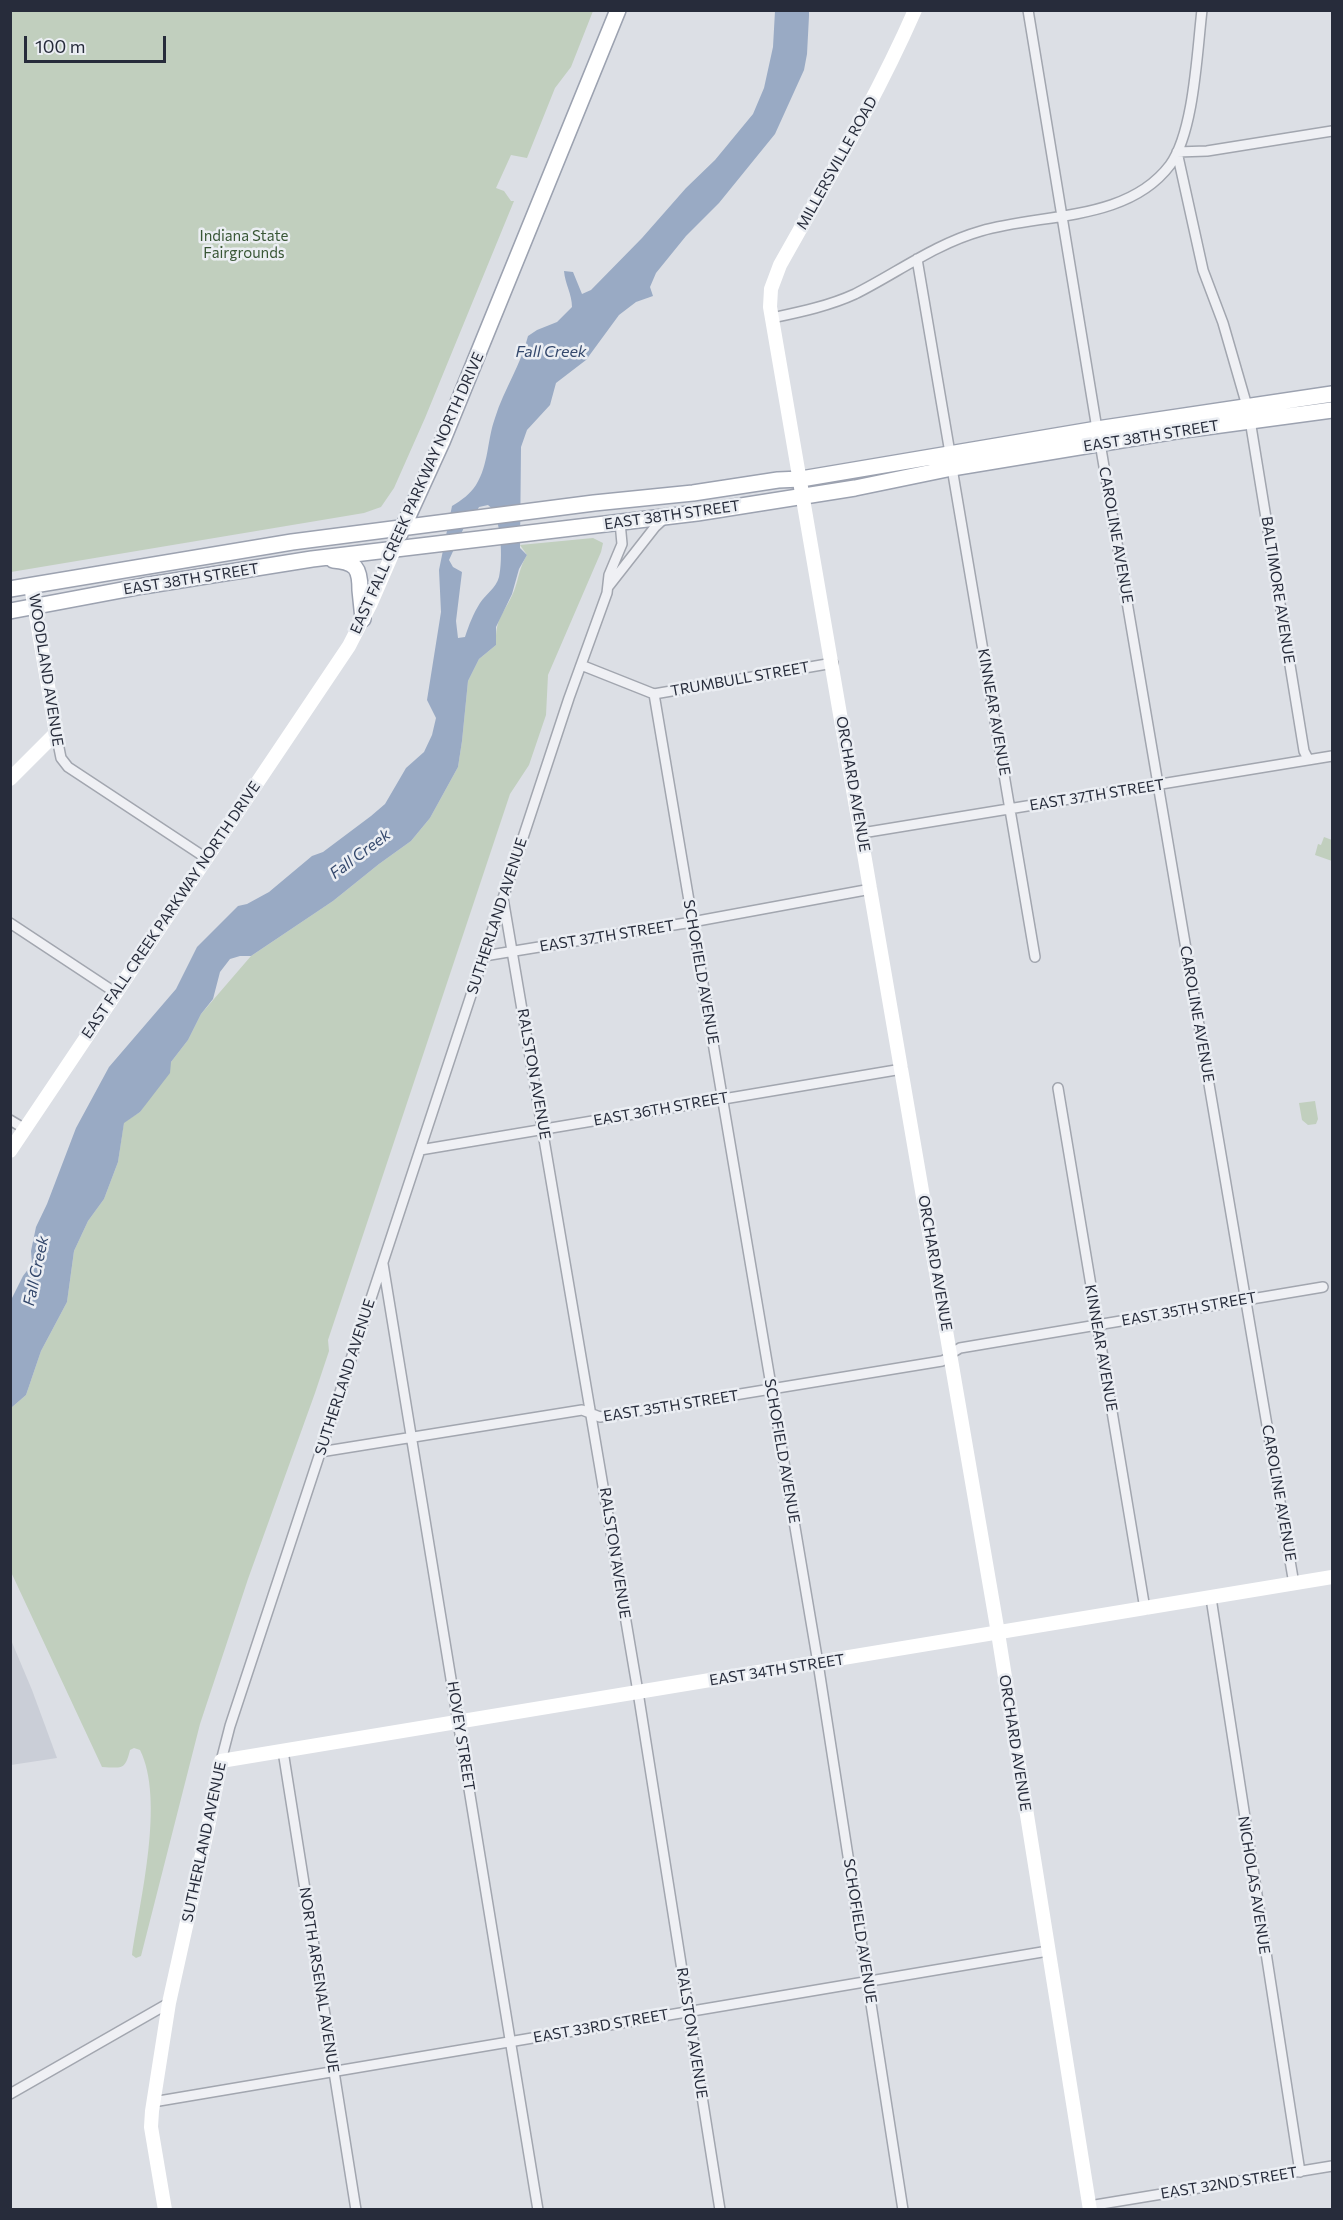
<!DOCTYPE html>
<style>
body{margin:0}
#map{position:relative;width:1343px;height:2220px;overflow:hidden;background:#dcdfe5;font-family:Commissioner,sans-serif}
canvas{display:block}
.frame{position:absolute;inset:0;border:12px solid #272c3b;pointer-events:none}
.scale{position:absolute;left:24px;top:36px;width:142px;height:27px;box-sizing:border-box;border:3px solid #272c3b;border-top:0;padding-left:8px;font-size:18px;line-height:21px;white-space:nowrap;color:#272c3b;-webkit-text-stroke:4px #ebeef3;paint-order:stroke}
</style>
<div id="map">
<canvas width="1343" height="2220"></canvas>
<div class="frame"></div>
<div class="scale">100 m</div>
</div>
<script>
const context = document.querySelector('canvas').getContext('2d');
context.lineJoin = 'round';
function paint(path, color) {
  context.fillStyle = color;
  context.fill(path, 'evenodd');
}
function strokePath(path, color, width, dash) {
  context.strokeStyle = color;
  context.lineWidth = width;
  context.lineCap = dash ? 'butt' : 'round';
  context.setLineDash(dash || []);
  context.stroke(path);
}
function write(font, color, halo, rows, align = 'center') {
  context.font = font + ' Commissioner,sans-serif';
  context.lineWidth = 5;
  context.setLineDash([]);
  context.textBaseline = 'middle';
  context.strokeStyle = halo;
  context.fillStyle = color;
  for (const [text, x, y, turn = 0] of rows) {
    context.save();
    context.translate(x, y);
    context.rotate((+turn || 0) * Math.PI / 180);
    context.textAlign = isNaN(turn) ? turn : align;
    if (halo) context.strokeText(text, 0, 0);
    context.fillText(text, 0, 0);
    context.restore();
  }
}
paint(new Path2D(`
 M11 1640 32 1690 57 1758 11 1765Z`), '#caced7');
paint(new Path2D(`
 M11 10 593 11 571 67 555 88 527 158 511 155 496 188 504 191 511 201H514L425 418 394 488 381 507 364 513 11 572Z
 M593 538 603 543 601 552 548 675 546 715 529 765 510 794 328 1340 329 1351 315 1393 248 1579 200 1724 141 1956 136 1958 132 1955C140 1900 165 1800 140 1750L134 1748 130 1750C125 1770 123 1768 102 1767L11 1572V1408L26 1395 41 1351 67 1302 74 1251 88 1221 104 1199 118 1162 124 1122 140 1112 171 1062 188 1040 201 1014 251 956 333 901 379 864 411 841 430 818 458 767 462 741 468 681 479 659 496 645C495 616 504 615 514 591 519 578 519 568 527 555L520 545Z
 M1324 837 1332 840V861L1315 855 1318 844 1321 845Z
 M1315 1101 1318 1119 1316 1124 1308 1125 1302 1120 1299 1103Z`), '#c1cfbe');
paint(new Path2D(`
 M775 11H809V16L807 54 804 70 775 134 719 203 686 236 656 273 650 287 653 296 636 302 619 315 586 360 556 383 550 405 527 430 521 447 520 548 527 555 519 569 512 594 496 627V645L479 659 468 681 462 741 458 767 430 818 411 841 379 864 333 901 251 956H240L230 959 220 972 213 999 201 1014 188 1040 171 1062 170 1073 140 1112 124 1123 118 1162 104 1199 88 1221 74 1251 67 1302 41 1351 26 1395 11 1408 10 1302 23 1276 32 1264 31 1251 36 1227 47 1204 76 1128 109 1067 176 989 197 947 238 906 247 904 269 892 312 856 323 852 371 816 385 804 406 768 424 752 432 735 436 718 427 700 441 612 439 570 452 506C462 500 470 494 476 485 489 464 487 440 495 418 504 389 521 365 528 336L537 330 557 322 572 307C572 294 565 284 564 271L573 272 582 294 591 290 642 238 686 188 715 160 753 114 764 88 773 47ZM488 505C502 515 503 560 499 577 496 588 486 594 480 603 473 614 469 625 465 637L458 638 456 621 462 572 453 567 449 560 467 521 474 516 479 507Z`), '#99aac4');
const street = new Path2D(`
 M1028 10 1097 429
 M917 259 950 453
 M772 318C800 312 829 306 855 294 897 273 935 244 981 231 1042 213 1127 222 1170 165 1194 132 1197 52 1202 10
 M1247 406 1223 323 1203 270 1177 152 1207 151 1332 131
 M1250 420 1304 751 1308 759
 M1100 443 1294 1584
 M952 468 1035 957
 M608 587 655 527 666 517
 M581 665 654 694 833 663
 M654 694 818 1663 903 2210
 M56 733 61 758 68 767 206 858
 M862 833 1332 756
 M503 898 638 1692 720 2210
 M10 923 116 993
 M484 956 692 922 871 889
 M1058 1088 1145 1609
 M10 1120 25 1129
 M420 1150 902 1069
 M383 1264 538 2210
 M950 1354 960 1348 1323 1287
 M320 1452 582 1410 600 1417 942 1361 951 1357
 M1211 1598 1300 2172
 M283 1751 356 2210
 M221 1761 230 1726 569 698 607 593 609 575 622 544 620 522
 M10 2094 169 2003
 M153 2102 1048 1951
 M1089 2206 1332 2166`);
const primary = new Path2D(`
 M400 534 442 442 618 10
 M333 560C356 562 360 568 360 590 361 600 362 610 363 619
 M10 589 292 542 594 503 693 493 778 480 801 479 1097 429 1332 394
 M10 611 143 586 312 559 697 513 855 488 952 468 1176 431 1332 410`);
strokePath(street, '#a2a6af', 12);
strokePath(primary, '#9ca2b0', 18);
strokePath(street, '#eff0f4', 9);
strokePath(new Path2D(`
 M915 10C876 99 827 181 780 265L771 289 770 307 998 1633 1090 2210
 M10 779 56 733 31 586
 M10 1151 349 646 371 603 394 550
 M165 2210 151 2127 152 2111 169 2003 208 1827 221 1761 1332 1577`), '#fff', 14);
strokePath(primary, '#fff', 15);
write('15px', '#272c3b', '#ebeef3', [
 ["MILLERSVILLE ROAD",837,163,-61],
 ["EAST 38TH STREET",1151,436,-9],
 ["EAST FALL CREEK PARKWAY NORTH DRIVE",417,493,-66],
 ["EAST 38TH STREET",672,515,-8],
 ["CAROLINE AVENUE",1116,535,80],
 ["EAST 38TH STREET",191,579,-9],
 ["BALTIMORE AVENUE",1278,590,81],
 ["WOODLAND AVENUE",46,670,81],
 ["TRUMBULL STREET",740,679,-10],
 ["KINNEAR AVENUE",994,712,80],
 ["ORCHARD AVENUE",853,784,80],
 ["EAST 37TH STREET",1097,795,-9],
 ["EAST FALL CREEK PARKWAY NORTH DRIVE",171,910,-56],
 ["SUTHERLAND AVENUE",497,916,-72],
 ["EAST 37TH STREET",607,936,-9],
 ["SCHOFIELD AVENUE",701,972,80],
 ["CAROLINE AVENUE",1197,1014,80],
 ["RALSTON AVENUE",534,1074,80],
 ["EAST 36TH STREET",661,1109,-10],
 ["ORCHARD AVENUE",935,1263,80],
 ["EAST 35TH STREET",1189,1309,-10],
 ["KINNEAR AVENUE",1101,1348,80],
 ["SUTHERLAND AVENUE",345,1377,-72],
 ["EAST 35TH STREET",671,1406,-9],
 ["SCHOFIELD AVENUE",782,1451,80],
 ["CAROLINE AVENUE",1279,1493,80],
 ["RALSTON AVENUE",615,1553,81],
 ["EAST 34TH STREET",777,1670,-9],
 ["HOVEY STREET",461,1736,81],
 ["ORCHARD AVENUE",1015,1743,81],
 ["SUTHERLAND AVENUE",204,1842,-78],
 ["NICHOLAS AVENUE",1254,1885,81],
 ["SCHOFIELD AVENUE",860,1931,81],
 ["NORTH ARSENAL AVENUE",319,1980,81],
 ["EAST 33RD STREET",601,2026,-10],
 ["RALSTON AVENUE",692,2033,81],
 ["EAST 32ND STREET",1229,2183,-9]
]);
write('15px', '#385635', '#ebeef3', [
 ["Indiana State",244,236],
 ["Fairgrounds",244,253]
]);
write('italic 16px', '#34486c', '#ebeef3', [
 ["Fall Creek",551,352],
 ["Fall Creek",360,854,-37],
 ["Fall Creek",36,1271,-78]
]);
</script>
